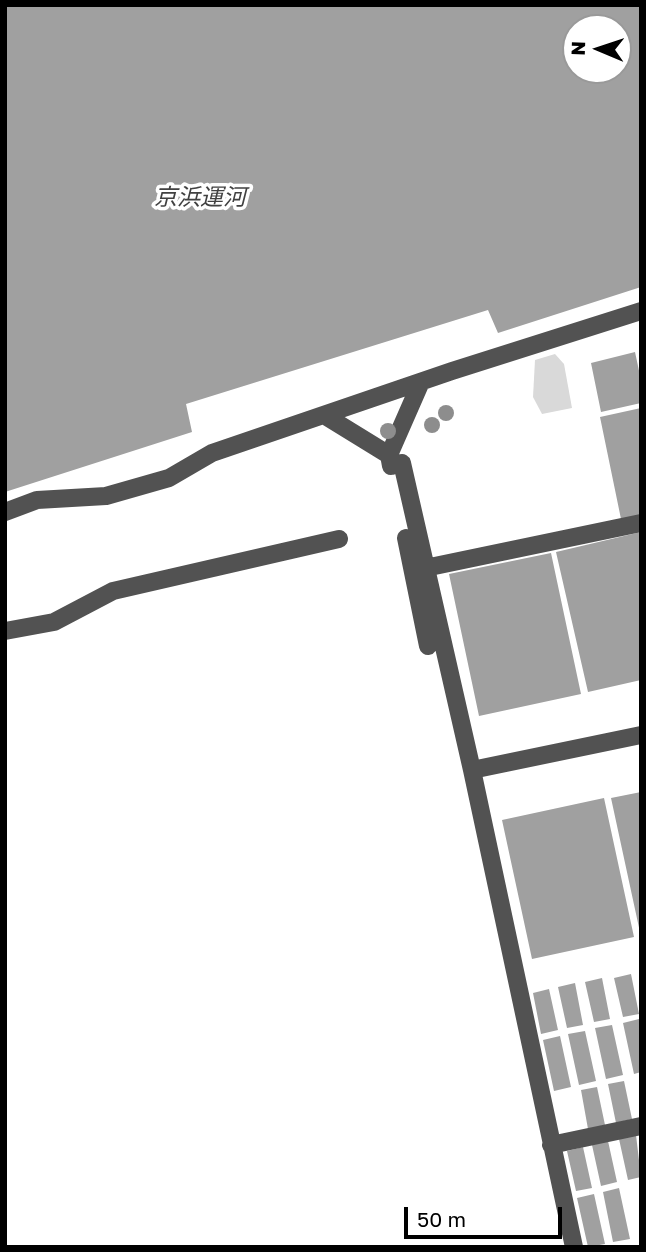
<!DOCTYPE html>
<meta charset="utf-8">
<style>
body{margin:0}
#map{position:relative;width:646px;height:1252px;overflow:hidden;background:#fff;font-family:"Golos Text",sans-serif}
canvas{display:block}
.frame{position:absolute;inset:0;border:7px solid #000;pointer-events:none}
.north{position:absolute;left:562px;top:14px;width:70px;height:70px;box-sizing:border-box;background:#fff;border:2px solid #999;border-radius:50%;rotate:272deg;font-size:19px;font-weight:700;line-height:28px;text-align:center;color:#000}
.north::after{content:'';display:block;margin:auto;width:24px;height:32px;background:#000;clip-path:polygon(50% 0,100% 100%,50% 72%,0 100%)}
.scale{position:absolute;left:404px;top:1207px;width:158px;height:32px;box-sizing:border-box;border:4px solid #000;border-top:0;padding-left:9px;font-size:21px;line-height:24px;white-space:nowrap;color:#000;-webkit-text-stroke:5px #fff;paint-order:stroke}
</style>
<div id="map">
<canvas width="646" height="1252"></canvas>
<div class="frame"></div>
<div class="north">N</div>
<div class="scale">50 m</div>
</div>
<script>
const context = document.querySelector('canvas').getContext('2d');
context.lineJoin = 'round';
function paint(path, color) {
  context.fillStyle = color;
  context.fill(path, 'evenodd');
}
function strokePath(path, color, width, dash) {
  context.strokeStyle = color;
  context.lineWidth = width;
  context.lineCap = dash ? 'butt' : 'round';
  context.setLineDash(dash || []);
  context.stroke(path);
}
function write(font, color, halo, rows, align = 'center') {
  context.font = font + ' "Golos Text","Noto Sans JP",sans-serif';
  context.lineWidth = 7;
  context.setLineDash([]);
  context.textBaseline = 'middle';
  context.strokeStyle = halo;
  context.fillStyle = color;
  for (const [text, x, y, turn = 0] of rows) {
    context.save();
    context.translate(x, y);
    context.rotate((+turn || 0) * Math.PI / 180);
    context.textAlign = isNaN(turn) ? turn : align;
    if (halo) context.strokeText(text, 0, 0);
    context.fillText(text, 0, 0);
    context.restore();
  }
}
paint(new Path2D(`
 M555 354 564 364 572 408 542 414 533 397 535 360Z`), '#d9d9d9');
paint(new Path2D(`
 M5 5H641V287L498 333 488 310 186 404 192 432 5 492ZM576 28H618V70H576Z
 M635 352 641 380V403L601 412 591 363Z
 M641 408V515L621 519 600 417Z
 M641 532V680L588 692 556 552Z
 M551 553 581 694 479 716 449 574Z
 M641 792V937L611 798Z
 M604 798 634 937 532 959 502 820Z
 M631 974 639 1014 623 1017 614 978Z
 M602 978 610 1019 594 1022 585 982Z
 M575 983 583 1025 567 1028 558 987Z
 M549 989 558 1030 541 1034 533 993Z
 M639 1019 641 1072 634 1074 623 1023Z
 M612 1025 623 1075 606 1079 595 1028Z
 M585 1031 596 1081 579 1085 568 1034Z
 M560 1036 571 1087 554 1091 543 1040Z
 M624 1081 632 1119 616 1123 608 1084Z
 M597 1087 605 1125 588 1129 581 1090Z
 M636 1135 641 1177 628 1180 619 1139Z
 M608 1141 617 1182 601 1186 592 1145Z
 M583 1147 592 1188 576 1191 567 1151Z
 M619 1188 630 1239 613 1242 603 1192Z
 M594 1194 605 1244 588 1247 577 1198Z`), '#a0a0a0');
strokePath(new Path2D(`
 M324 415 389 455 421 382
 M389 455 391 466 402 463 472 770 574 1247
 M5 512 37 500 106 496 169 478 212 453 452 371 641 311
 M406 538 428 646
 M425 568 641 523
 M5 631 54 622 113 591 339 539
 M472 770 641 735
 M551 1145 641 1126`), '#525252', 18);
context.fillStyle = '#8d8d8d';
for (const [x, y] of [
 [446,413],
 [432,425],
 [388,431]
]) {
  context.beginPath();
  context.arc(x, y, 8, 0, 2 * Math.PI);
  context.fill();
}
write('italic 23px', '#414141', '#fff', [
 ["京浜運河",200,198]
]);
</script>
